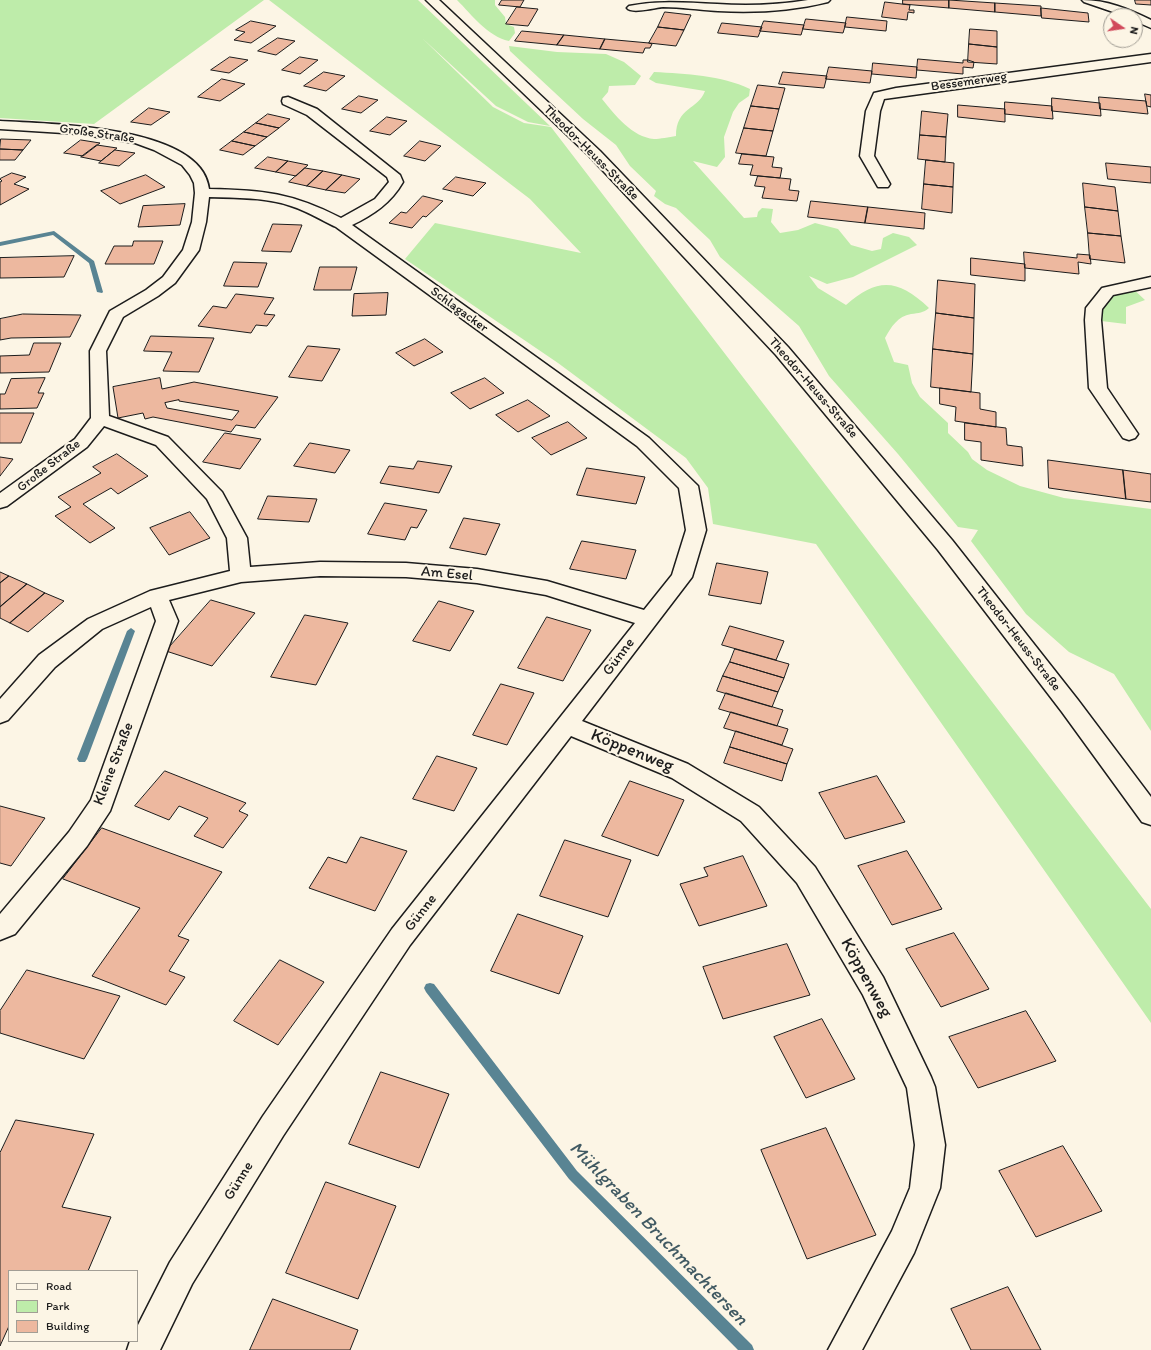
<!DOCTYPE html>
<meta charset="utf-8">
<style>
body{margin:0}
#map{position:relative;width:1151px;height:1350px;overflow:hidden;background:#fcf5e5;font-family:Itim,sans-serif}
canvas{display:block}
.legend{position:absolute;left:8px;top:1270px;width:130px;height:72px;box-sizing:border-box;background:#fcf5e5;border:1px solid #a29e95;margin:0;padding:5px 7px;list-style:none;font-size:12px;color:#1c1c1c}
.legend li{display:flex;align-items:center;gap:8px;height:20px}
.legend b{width:20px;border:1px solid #a29e95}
.north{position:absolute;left:1103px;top:8px;width:40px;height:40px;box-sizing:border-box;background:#fcf5e5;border:1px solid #a29e95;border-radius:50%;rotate:103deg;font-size:11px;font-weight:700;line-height:16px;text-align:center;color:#1c1c1c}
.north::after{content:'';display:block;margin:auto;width:14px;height:18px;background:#d1495b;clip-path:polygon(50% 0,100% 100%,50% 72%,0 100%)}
</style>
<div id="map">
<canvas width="1151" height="1350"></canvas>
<ul class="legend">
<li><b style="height:5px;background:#fcf5e5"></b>Road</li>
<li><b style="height:11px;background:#beecaa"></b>Park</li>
<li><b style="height:11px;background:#edb89f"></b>Building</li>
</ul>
<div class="north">N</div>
</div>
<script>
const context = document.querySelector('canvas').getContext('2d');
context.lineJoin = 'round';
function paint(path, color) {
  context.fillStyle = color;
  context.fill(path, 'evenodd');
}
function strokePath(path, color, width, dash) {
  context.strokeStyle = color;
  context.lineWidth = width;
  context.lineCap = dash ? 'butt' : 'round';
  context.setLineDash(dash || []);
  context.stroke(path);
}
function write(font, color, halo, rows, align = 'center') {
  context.font = font + ' Itim,sans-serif';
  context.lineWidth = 4;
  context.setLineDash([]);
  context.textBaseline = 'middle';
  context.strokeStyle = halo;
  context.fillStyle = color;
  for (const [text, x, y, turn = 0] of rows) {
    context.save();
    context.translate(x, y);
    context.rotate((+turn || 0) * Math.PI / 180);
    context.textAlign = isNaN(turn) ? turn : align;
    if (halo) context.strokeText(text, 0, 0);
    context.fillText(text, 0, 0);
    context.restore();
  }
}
paint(new Path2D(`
 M0 0H264L94 124 0 118Z
 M269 0H418L550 126 528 122 496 106 422 38 493 107 524 123 551 127 1151 909V1023L816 544 713 524 708 488 686 458 558 363 405 259 435 223 581 253 530 199Z
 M457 0H495V5L505 17 506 24 514 27 515 33 509 41C487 36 472 15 457 0Z
 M509 46 557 52 606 54 624 62 641 76 635 85 609 86 608 92 602 99C615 115 632 137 654 139 660 139 669 137 676 136 676 107 698 110 705 91L656 83 649 79 654 72C686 74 721 75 750 89L749 96 739 103 733 112 724 137 725 157 717 167 693 161 744 218 757 217 758 212 762 208 773 209 771 222 780 233 798 230 815 223 838 229 851 245 872 251 881 249 883 238 893 233 909 237 917 245 853 277 827 284 809 276 818 288 846 305C878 277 898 279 929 308 923 313 919 313 911 314 898 316 891 327 885 338L894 362 908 365 912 383 920 397 948 423V433L968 452 972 459 987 470 1020 486 1064 498 1151 509V731L1114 674 1069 652 1026 614 971 541 978 530 958 527 898 454 829 376 799 326 720 257 710 240 676 208 665 204 654 196 656 191 630 166 616 145 583 119 510 51Z
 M1130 286 1145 300 1126 307V324L1093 320 1108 291Z`), '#beecaa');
paint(new Path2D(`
 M54 231 94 261 103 292 102 293 97 292 89 263 53 235 0 246V242Z
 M131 628 135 631 87 759 85 762H79L77 759 127 631Z
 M430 983 434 984 577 1171 752 1345 754 1350H738L569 1179 426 992 424 988 426 984Z`), '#598493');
const building = new Path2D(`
 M502 0H524L520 7 499 5Z
 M903 0H949V8L903 4Z
 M949 0 995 3V12L949 8Z
 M1135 0H1151V5L1136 4Z
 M885 2 910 5 909 10H914V13L908 12 907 20 882 17Z
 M995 3 1041 6V16L995 12Z
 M517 7 538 9 528 26 506 24Z
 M1041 8 1088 13 1089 22 1042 18Z
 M665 12 691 15 684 30 658 27Z
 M847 17 887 21 886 31 845 27Z
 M806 19 846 23 843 33 803 29Z
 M251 21 276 26 251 43 234 40 245 32 236 30Z
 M764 21 804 25 801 35 760 31Z
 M722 23 762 27 758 37 718 33Z
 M658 27 684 30 676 46 649 43Z
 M970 29 997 31V47L969 44Z
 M522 31 564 35 557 45 515 41Z
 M564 35 605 39 600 49 557 45Z
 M278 38 295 41 276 55 258 51Z
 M605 39 649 43 652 44 650 48H645L643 53 600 49Z
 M969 44 997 47V64L968 62Z
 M230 57 248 60 229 73 211 70Z
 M300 57 318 60 300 74 282 70Z
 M918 59 963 63V60H968L974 62 973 68 963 67V74L917 70Z
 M873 63 917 67 916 78 872 74Z
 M829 67 872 71 870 83 826 79Z
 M324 72 345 76 326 91 304 86Z
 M783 72 827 76 824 88 779 84Z
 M222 79 245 84 220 101 198 97Z
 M758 85 785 88 779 109 751 106Z
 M1145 94 1151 95V107L1147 106Z
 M359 96 378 100 361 113 342 109Z
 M1099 97 1146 101 1148 114 1100 109Z
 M1052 98 1100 103 1101 116 1052 111Z
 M1005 102 1052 106 1053 119 1005 114Z
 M958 105 1005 109V122L958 117Z
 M751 106 779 109 773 131 744 128Z
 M149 108 170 112 151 125 131 122Z
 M922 111 948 114 946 137 920 135Z
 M268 114 290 119 279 128 256 123Z
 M387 117 407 121 390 135 370 131Z
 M256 123 279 128 267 137 244 132Z
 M744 128 773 131 766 156 736 153Z
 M244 132 267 137 255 146 232 141Z
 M920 135 946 137 945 162 918 159Z
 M1 139 31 140 23 150 0 149Z
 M81 140 100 143 83 156 64 153Z
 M232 141 255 146 243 155 220 150Z
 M420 141 441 146 425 161 404 156Z
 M97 145 117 148 101 161 81 157Z
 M0 149 23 150 15 160H0Z
 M115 150 135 153 119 166 99 163Z
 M742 154 774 157 772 167 782 168 780 178 750 175 753 165 739 164Z
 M268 157 288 161 276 172 255 168Z
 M926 160 954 163 953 187 924 184Z
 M288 161 308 165 296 176 276 172Z
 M1106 163 1151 167V183L1108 179Z
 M305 168 323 171 307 186 289 182Z
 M323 171 342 175 326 190 307 186Z
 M12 173 26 177 14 184 29 189 0 205V182L2 181 0 179Z
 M146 175 165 187 120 204 101 191Z
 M342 175 360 179 345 193 326 190Z
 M758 176 791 179 789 190 799 191 797 201 762 198 765 187 755 186Z
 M456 177 486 183 473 196 443 189Z
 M1083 183 1115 187 1118 211 1085 207Z
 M924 184 953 187 952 213 922 209Z
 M423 196 443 201 426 217 423 216 412 228 389 223 401 212 406 213Z
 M811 201 868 207 865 223 808 217Z
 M185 204 180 225 138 227 143 206Z
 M868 207 925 213 924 229 865 223Z
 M1085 207 1118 211 1121 236 1088 233Z
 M273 224 302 225 291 252 262 251Z
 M1088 233 1121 236 1125 263 1090 259Z
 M134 241H163L154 264H105L114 246H132Z
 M1024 252 1077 258V254L1090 255 1091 264 1078 262 1079 274 1025 268Z
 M74 256 64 277 0 278V258Z
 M971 258 1025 264V281L971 275Z
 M234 262 267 263 258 287 224 286Z
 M320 267H357L351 290H314Z
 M938 280 975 284 974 318 936 313Z
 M388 293 386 315 352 316 354 294Z
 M236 294 274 298 264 314 275 315 267 326 256 325 251 333 198 326 213 306 226 308Z
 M936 313 974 318 973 354 933 349Z
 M23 314 81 315 70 337 11 338 0 340V319Z
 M151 336 214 338 199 372 163 371 172 352 144 351Z
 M425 339 443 352 414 366 396 353Z
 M34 343H61L49 372 0 373V356L29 355Z
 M308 346 340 349 322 381 289 377Z
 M933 349 973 354 971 392 931 387Z
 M45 378 38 393H44L37 408 0 409V394H5L11 379Z
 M160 378 162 389 194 382 278 397 255 428 236 425 231 432 153 417 145 419 143 413 118 418 113 387ZM179 400V401L239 411 232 420 167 408 165 403Z
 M485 378 504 393 470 409 451 393Z
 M940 388 980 393V409L996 412V427L955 421 956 407 940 404Z
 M528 400 550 416 518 432 496 415Z
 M0 413H34L21 443H0Z
 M568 422 587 438 551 455 532 438Z
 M965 423 1006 428 1007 445 1022 447 1023 466 981 460V442L965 440Z
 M225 433 261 439 240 469 203 462Z
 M310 443 350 450 335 473 294 466Z
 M117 454 148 476 118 494 111 488 83 504 115 528 90 543 55 516 71 507 58 497 101 473 93 467Z
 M0 457 13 459 0 476Z
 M1048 460 1123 470 1126 499 1049 488Z
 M418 461 452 466 439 493 380 483 389 466 413 469Z
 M587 468 645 477 636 504 577 495Z
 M1123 470 1151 474V502L1126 499Z
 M268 496 317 499 309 522 258 519Z
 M385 503 427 510 417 528 411 527 405 540 368 534Z
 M190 512 210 538 169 555 150 528Z
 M464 518 500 524 486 555 450 548Z
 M582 541 636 550 626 579 570 569Z
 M717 563 768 572 761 604 709 595Z
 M0 572 9 576 0 583Z
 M9 576 27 584 0 607V583Z
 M27 584 45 593 10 623 0 618V607Z
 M45 593 64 601 28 632 10 623Z
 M211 600 255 613 212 666 166 651Z
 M439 601 474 611 450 651 413 641Z
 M305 615 348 623 316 685 271 677Z
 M547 617 591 630 563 681 518 668Z
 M730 626 784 641 776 660 722 645Z
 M735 649 789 664 784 678 730 662Z
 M730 662 784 678 778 692 723 676Z
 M723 676 778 692 772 707 717 691Z
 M501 684 534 693 507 745 473 735Z
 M726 693 783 710 777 726 719 709Z
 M731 712 788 729 782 745 724 728Z
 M736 731 793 749 787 764 730 747Z
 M730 747 787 764 782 781 724 763Z
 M437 756 477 768 454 811 413 799Z
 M165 771 246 803 239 811 248 815 223 848 194 836 208 818 179 806 169 820 135 806Z
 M877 776 905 822 845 839 819 793Z
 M630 781 684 800 658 856 602 836Z
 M0 806 45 818 11 866 0 863Z
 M102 828 222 872 178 936 189 940 169 971 185 977 166 1005 92 976 140 908 63 879Z
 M361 837 407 851 375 911 309 888 328 857 346 863Z
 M565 840 631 860 608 917 540 896Z
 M907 851 942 909 892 925 858 866Z
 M743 856 767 906 699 926 680 884 708 876 704 868Z
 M518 914 583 936 559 994 491 971Z
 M954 933 989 989 941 1007 906 949Z
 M787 944 810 995 723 1019 703 967Z
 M280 960 324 982 278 1045 234 1021Z
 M27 970 120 996 84 1059 0 1033V1011Z
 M1026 1011 1056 1061 978 1088 949 1037Z
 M822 1019 855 1079 806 1098 774 1037Z
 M381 1072 449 1094 419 1168 349 1144Z
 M16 1120 94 1134 62 1207 111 1217 88 1271H9V1326L0 1346V1153Z
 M826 1128 876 1235 807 1259 761 1150Z
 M1063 1146 1102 1211 1036 1237 999 1171Z
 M326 1182 396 1206 358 1299 286 1273Z
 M1008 1287 1041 1350H971L951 1309Z
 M273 1299 358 1330 350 1350H250Z`);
paint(building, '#edb89f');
strokePath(building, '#1c1c1c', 1);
const minor = new Path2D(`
 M426 0H439L600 151 788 347 952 540 1078 700 1151 797V825L1142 822 1062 712 938 550 776 355 590 157Z
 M808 0H830L828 2C792 11 755 13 718 11 699 10 681 7 663 7 654 8 631 14 627 8L629 6C659 0 687 3 717 4 747 6 778 5 808 0Z
 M1082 0C1107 0 1129 9 1151 20V28L1135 21V16H1125L1084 2Z
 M1151 54V62L884 99 880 111 874 156 890 184 888 187H878L860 156 866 111 874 93 896 88Z
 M288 97 317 109 400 175 403 182C391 203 373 215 352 225L649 438 698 486 706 530 692 577 582 721 688 764 759 807 815 867 883 977 931 1077 935 1087 945 1145 940 1188 914 1253 862 1350H828L892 1231 910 1188 915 1145 907 1088 863 995 797 883 741 821 672 778 571 736 410 945 283 1136 192 1284 160 1350H127L130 1341H137V1327L170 1262 263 1116 392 929 635 623 546 595 477 583 406 577 320 576 241 582 169 600 178 621 110 811 87 846 15 934 0 940V914L69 832 91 800 156 621 151 607 102 629 55 667 8 720 0 723V699L39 655 88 619 150 591 230 571 227 538 207 499 156 445 104 426 87 447 7 506 0 508V493L75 439 91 418 90 351 110 311 146 290 163 277 183 250 192 222 195 193 194 183 190 175 182 165 154 150 135 143 79 134 0 129V121C48 124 202 125 209 189 264 190 292 193 341 218L375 199 389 182 387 177 307 115 283 104 282 101 283 98ZM209 197C236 198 265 197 291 206 307 211 321 220 336 227L637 446 679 488 686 530 672 575 644 610 547 581 477 569 406 563 320 562 250 567 247 538 222 492 168 437 109 416 106 351 123 317 158 296 175 283 199 250 206 222Z
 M1151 277V287L1113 295 1102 309 1101 320 1107 388 1138 434 1135 438 1129 440 1123 438 1089 388 1085 320 1086 308 1102 288Z`);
strokePath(minor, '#1c1c1c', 3);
paint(minor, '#fcf5e5');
write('13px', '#1c1c1c', '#fcf5e5', [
 ["Bessemerweg",969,82,-8],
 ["Große Straße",97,134,8],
 ["Theodor-Heuss-Straße",591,153,45],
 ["Schlagacker",459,310,36],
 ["Theodor-Heuss-Straße",813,388,49],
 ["Große Straße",49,466,-38],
 ["Theodor-Heuss-Straße",1018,639,52]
]);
write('15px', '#1c1c1c', '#fcf5e5', [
 ["Am Esel",447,574,5],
 ["Günne",619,657,-53],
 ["Kleine Straße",114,764,-69],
 ["Günne",421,913,-52],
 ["Günne",239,1181,-58]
]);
write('18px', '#1c1c1c', '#fcf5e5', [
 ["Köppenweg",632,751,22],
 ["Köppenweg",866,978,61]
]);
write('italic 19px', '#405962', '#fcf5e5', [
 ["Mühlgraben Bruchmachtersen",658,1234,46]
]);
</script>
